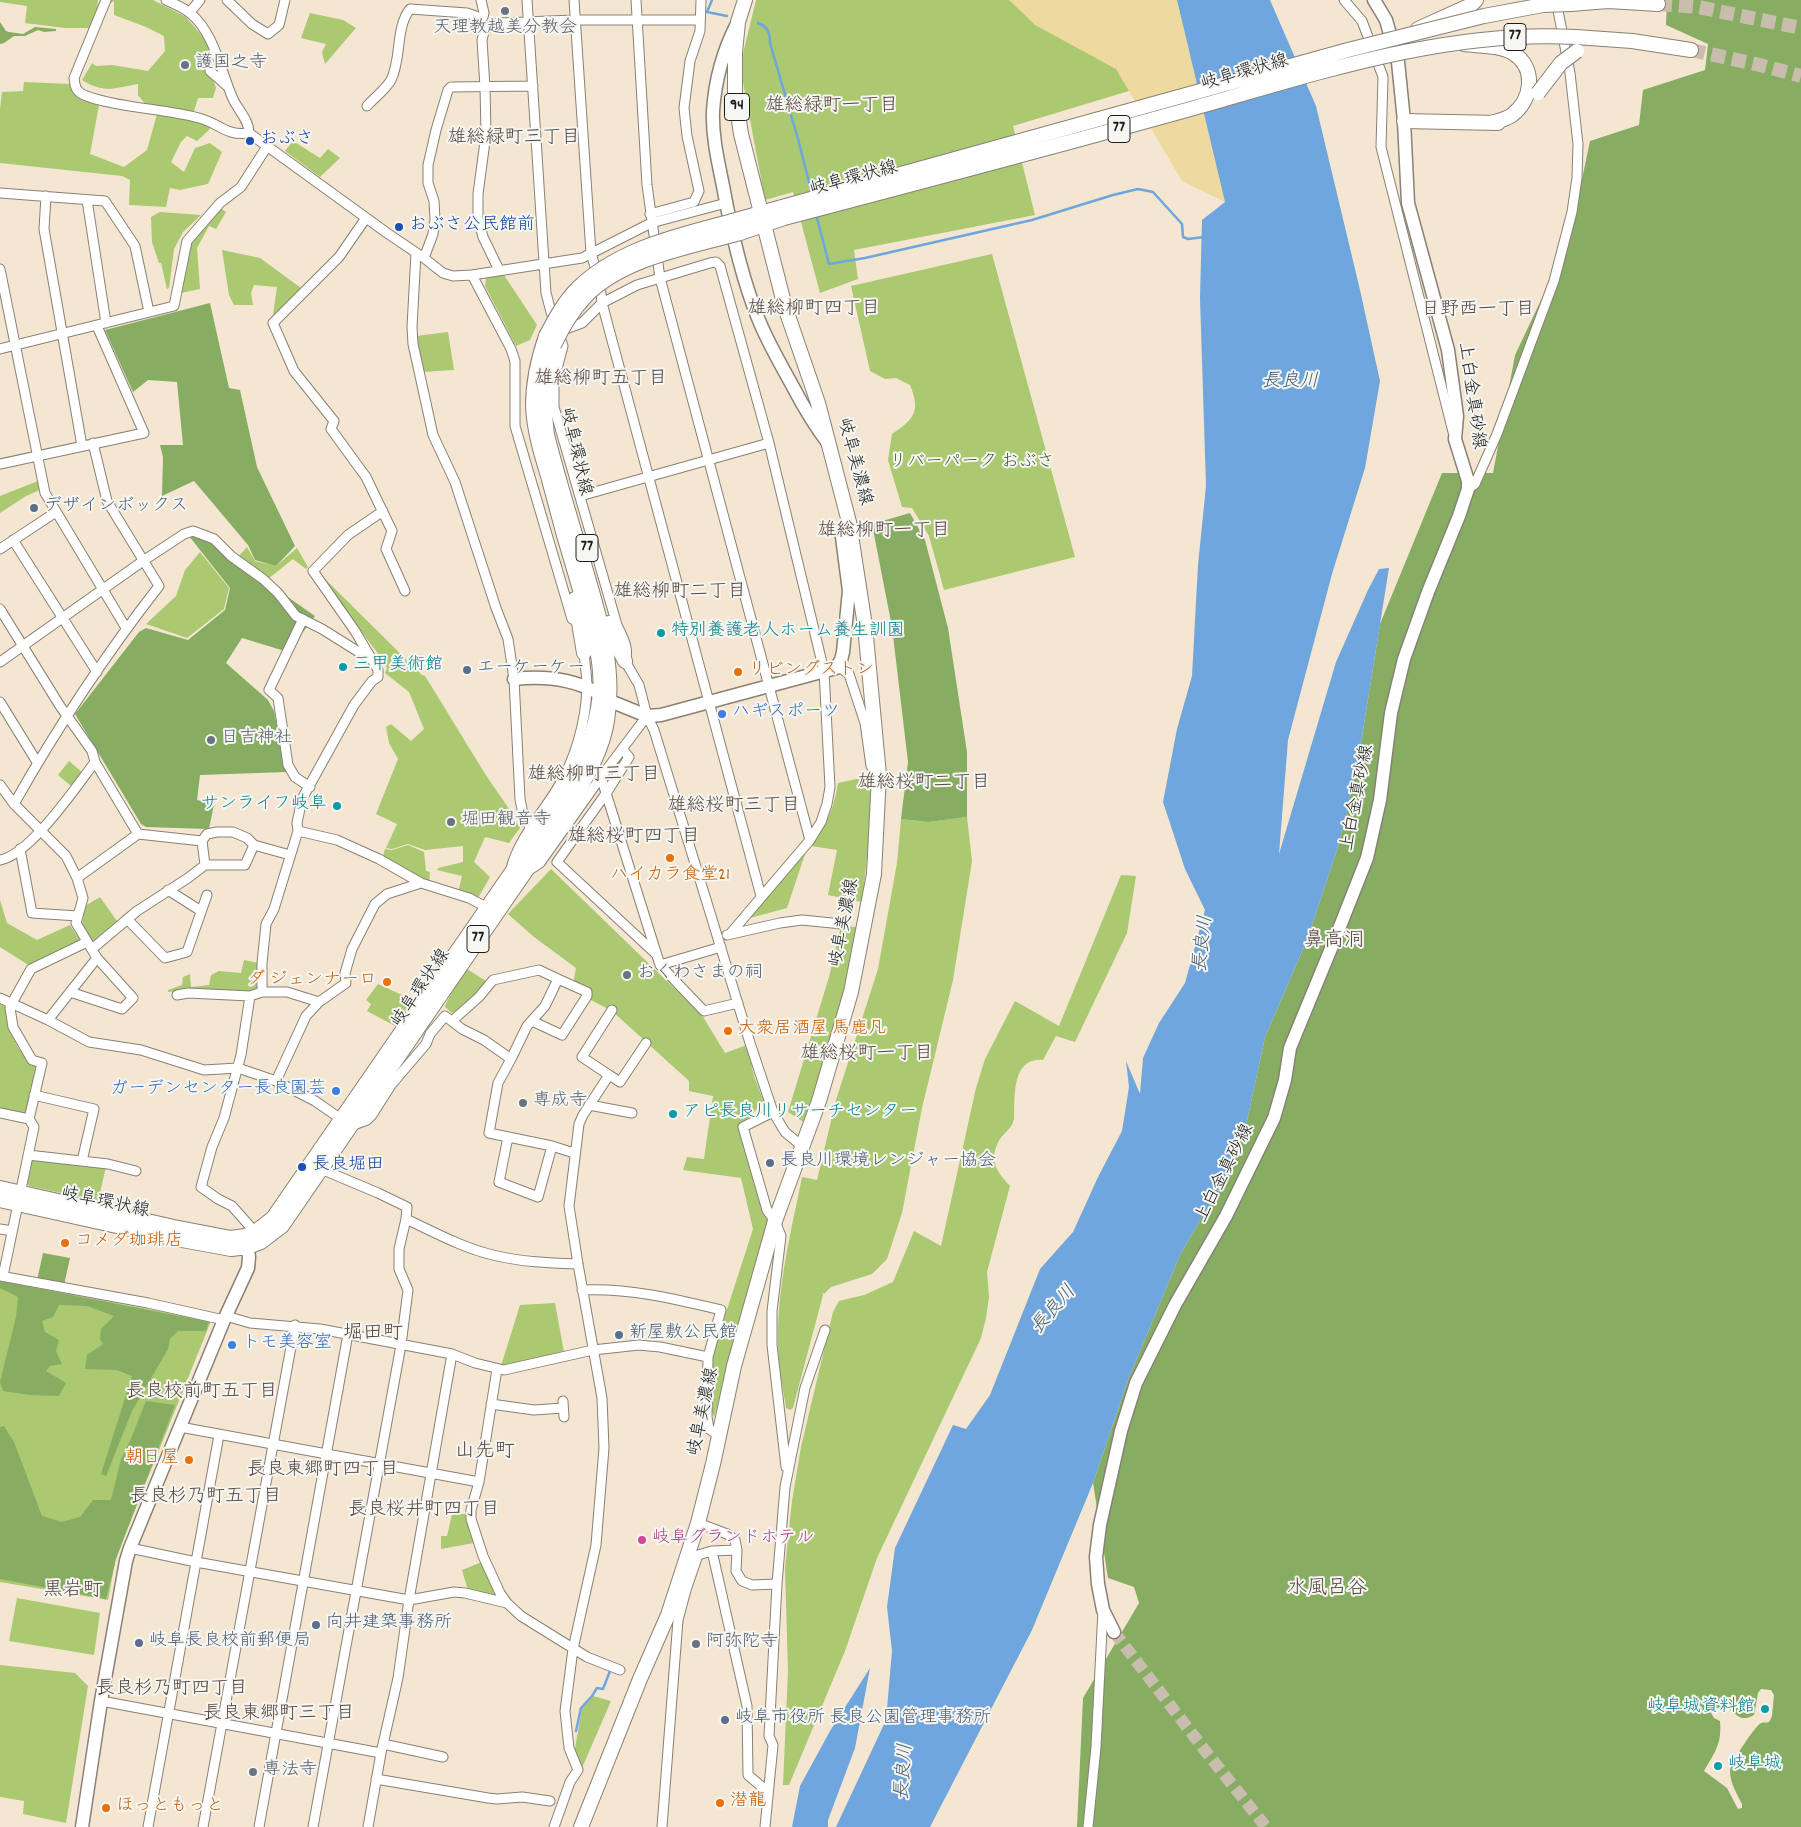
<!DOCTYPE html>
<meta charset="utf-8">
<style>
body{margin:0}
canvas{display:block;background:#f4e6d1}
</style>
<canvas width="1801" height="1827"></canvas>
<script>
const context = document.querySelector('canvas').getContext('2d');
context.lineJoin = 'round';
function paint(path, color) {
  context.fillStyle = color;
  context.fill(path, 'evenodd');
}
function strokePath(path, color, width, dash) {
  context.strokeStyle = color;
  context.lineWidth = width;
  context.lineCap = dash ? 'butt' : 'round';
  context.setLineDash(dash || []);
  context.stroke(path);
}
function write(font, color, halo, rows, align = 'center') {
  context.font = font + ' Dekko,"Klee One",sans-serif';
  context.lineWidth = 4;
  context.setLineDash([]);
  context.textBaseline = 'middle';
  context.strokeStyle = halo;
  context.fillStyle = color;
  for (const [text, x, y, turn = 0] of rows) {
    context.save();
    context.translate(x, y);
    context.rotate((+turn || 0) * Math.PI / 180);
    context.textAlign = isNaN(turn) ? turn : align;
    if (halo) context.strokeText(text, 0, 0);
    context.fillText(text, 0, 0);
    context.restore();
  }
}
paint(new Path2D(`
 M0 0H98L96 17 90 28H65L25 23 27 6 0 2Z
 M100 0H153L186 17 210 45V71L216 88 213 98H198L192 118 212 123 209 130 197 141 187 136 181 142 171 162 184 172 195 148 210 143 222 152 208 184 180 190 170 188 166 207 129 205 130 180 122 176 0 163V109L2 92 23 91 24 82 70 84 81 98 99 105 90 154 124 167 147 150 159 107 146 105 138 95V84C114 88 105 94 82 80L92 63 96 66 112 65 148 71 165 51 164 36 146 27 114 15V1L99 10Z
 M756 0H1158L1175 77 1013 126 1035 215 854 250 858 279 820 293 793 192 765 200 740 66Z
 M310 13 343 20 356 28 325 64 322 52 326 44 301 38Z
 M293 141 320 158 328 149 340 158 320 177 285 151Z
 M221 208 226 212 216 229 209 226 197 248 200 289 181 293 185 260 189 243Z
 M160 212 201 215 183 232 174 249 169 288 167 289 161 263H159L152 242 151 217Z
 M222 250 260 258 301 288 293 300 279 315H273L277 287 254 285 251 293 253 305H234L229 295Z
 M992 254 1075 557 944 590 929 536 912 508 902 507 888 460 892 434C914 419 921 412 910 385L896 378 885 379 870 371 851 286Z
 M504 275 537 325 530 340 516 346 485 286 486 278Z
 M448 332 454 370 421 372 416 336Z
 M38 481 40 490 26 496 0 513V496Z
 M247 547 255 561 276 566 297 548 308 567 306 569 293 559 268 579 238 557Z
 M200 552 229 588 224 609 187 638 146 624 176 596 185 570Z
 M323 577 422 675 425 676C445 708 464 740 484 772 496 791 510 808 520 828L509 843 485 837 474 862 490 877 478 898 458 893 462 876 437 870 438 868 463 862V846L425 850 408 844 392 849 386 848 397 824 376 814 398 759 389 743 386 727 391 724 411 741 424 729 409 692 385 673 387 668 383 660 321 579Z
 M69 761 83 773 71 786 58 775Z
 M871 776 873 804 862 902 828 895 837 850 811 846C828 821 833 812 838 783Z
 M967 817 972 861 953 980 922 1108 902 1213 887 1259 872 1274 831 1287 824 1294 822 1292 823 1295 793 1408 790 1410 786 1408C783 1387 778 1365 778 1344 777 1287 791 1232 802 1177L817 1180 836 1100 878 969 897 863 901 819 928 822Z
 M408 845 424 852 426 871 430 872 429 883 383 856 385 849 392 850Z
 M806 851 787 908 750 918Z
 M551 869 702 1015 725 1053 747 1045 754 1076 764 1102 740 1126 769 1226 714 1417 711 1409 712 1356 753 1229 741 1178 683 1170 687 1157 704 1159 713 1096 689 1091V1081L612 1011 591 1000V992L573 984 576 968 534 937 508 914Z
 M1121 875 1136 876 1127 933 1075 1042 1056 1036 1043 1060C1011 1057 1015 1098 1014 1119 1012 1128 1005 1132 1000 1139 988 1159 996 1171 1010 1186L987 1272 989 1297 986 1318 981 1338 877 1558 845 1651 789 1785H783L788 1672 785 1568 792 1501 801 1447 833 1312 839 1301 864 1295 893 1282 914 1231 941 1246 976 1088 985 1059 1015 1001 1059 1026Z
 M100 897 117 921 93 941 90 940 82 926 85 906Z
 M0 900 7 923 37 940 70 925 79 939 78 944 30 966 0 947Z
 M841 926 857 927 848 980 832 1043 805 1123 788 1112 829 977Z
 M244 960 259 963 257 989 250 992 188 990 168 992V990L182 985 183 977 190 974 191 987 209 985 211 975 219 971 241 973Z
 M467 969 486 981 476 996 452 1013 445 1007C447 999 462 976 467 969Z
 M378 984 413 1000 395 1026 367 1011 371 1004 366 1000Z
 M0 1004 6 1007C8 1030 16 1053 36 1066L27 1113 23 1114 0 1109Z
 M34 1160 106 1167 98 1201 29 1186 27 1182 31 1162Z
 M0 1281 211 1321 116 1557 108 1600 0 1582Z
 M555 1303 564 1352 501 1366 520 1305Z
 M452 1514H467L474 1543 441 1549V1536H447Z
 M482 1562 495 1595 468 1591 462 1570Z
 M17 1598 100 1613 94 1655 9 1641Z
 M0 1665 75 1673 88 1686 66 1823 23 1814 24 1801 0 1797Z
 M593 1696 611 1701 582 1768 574 1754 582 1708Z`), '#aac971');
paint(new Path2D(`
 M1667 0H1801V1827H1077L1083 1698 1139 1603 1134 1587 1108 1578 1093 1483 1128 1380 1180 1255 1226 1176 1247 1121 1265 1037 1307 940 1337 850 1357 768 1380 624 1442 473H1493L1515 355 1569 241 1590 141 1639 125 1643 90 1705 70 1708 44 1666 25ZM1761 1689 1771 1690 1774 1695 1772 1716 1769 1722C1766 1723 1764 1722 1761 1723 1754 1727 1730 1764 1730 1771 1730 1783 1737 1794 1742 1804V1808L1738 1809 1727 1788 1704 1771C1715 1752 1722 1744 1720 1721L1714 1718 1710 1711 1711 1707 1729 1709C1738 1716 1741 1722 1754 1715L1758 1693Z
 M0 22 6 31 9 32 23 34 35 27 56 29V31L44 32 38 30 25 36H14L4 43 0 44Z
 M210 303 229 388 240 390 257 467 295 546 276 566 255 560 248 545 194 481 162 496 163 457 160 445H183L177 382 148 380 133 392 105 330Z
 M910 513 925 540 948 628 967 752V817L928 822 901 819 908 762 892 627 872 524Z
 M189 536 202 539 212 544 315 616 288 652 242 638 226 663 268 700 274 711 286 772 200 775 197 800 214 804 209 829 146 827 141 824 75 714 139 632 146 628 188 640 225 610 230 588Z
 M43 1253 70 1258 64 1285 37 1280Z
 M0 1281 209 1322 206 1331H178L170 1339 168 1349 132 1411 106 1476 101 1474 132 1376 117 1370 85 1369 87 1355 103 1344 100 1339 101 1329 114 1316 87 1306 59 1305 53 1317 42 1321 45 1332 59 1340 56 1351 62 1364 50 1366 46 1371 66 1383 59 1396 30 1395 3 1391 0 1382 16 1317 18 1297 0 1288Z
 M146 1401 175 1405 116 1559 106 1599 0 1579V1427L4 1426 14 1442 42 1516 62 1522 80 1517 93 1500H111L121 1459 130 1441Z`), '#87ad63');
paint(new Path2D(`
 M1009 0H1177L1225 202 1182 181 1116 69 1035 25Z`), '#eeda9e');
paint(new Path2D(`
 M1177 0H1270L1316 106 1360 290 1380 381 1365 468 1332 574 1288 740 1279 854 1336 662 1368 590 1379 569 1389 568 1357 768 1337 850 1307 940 1265 1037 1247 1121 1226 1176 1180 1255 1128 1380 1093 1483 1032 1630 930 1827H836L886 1720 892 1651 887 1607 895 1548 953 1425 966 1429 990 1395 1040 1269 1073 1232 1098 1177 1122 1131 1129 1087 1126 1061 1140 1094 1143 1058 1159 1023 1185 983 1205 910 1185 869 1163 802 1177 729 1192 676 1198 565 1206 486 1200 298 1202 220 1225 202Z
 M870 1668 855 1748 828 1820V1827H792L800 1786 830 1731Z`), '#6ea6dd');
strokePath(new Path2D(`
 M712 0 707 12 727 16
 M758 23C768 27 770 33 770 43L798 139 812 194
 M816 214 829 264 865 258 1032 220 1113 195 1138 189 1153 192 1182 224 1183 237 1188 239 1204 237
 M576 1731 581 1708 592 1696 597 1688 603 1689 610 1671`), '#6ea6dd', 2.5);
strokePath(new Path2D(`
 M1114 1632 1203 1748 1266 1827`), '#c9bead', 12, [12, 6]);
strokePath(new Path2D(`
 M1658 4 1698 7 1801 28
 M1691 50 1760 65 1801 76`), '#c9bead', 14, [14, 7]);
const street = new Path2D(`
 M106 0 74 78C75 85 75 90 82 94 89 98 100 100 108 102 138 109 169 110 199 118 221 124 225 136 249 133L387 233 424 258 443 273 453 276 472 275 582 258 651 223 726 203
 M166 0C174 4 183 7 190 13 214 32 221 72 233 99 238 110 249 120 249 133
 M227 0 252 24 268 34 279 25 285 0
 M527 0 546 293 551 312 563 346 554 380V407L617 625C622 636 630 649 625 661L639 685 647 716 654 730 750 1043 773 1112 785 1132 803 1147
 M574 0 591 253 600 284 602 303 761 896
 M636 0 647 185 660 278 810 840
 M1344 0 1362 21 1383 77 1381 147 1453 432
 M190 12 200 0
 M210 71 227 86
 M367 106C374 98 386 89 391 80 402 58 395 28 410 9L467 13 481 18 483 17 484 13 481 0
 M0 193 105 201 135 246 149 312
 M46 196 44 229 82 446
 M87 200 106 323
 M650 214 694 202 699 191 687 136 684 108 690 61 700 31 701 0
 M366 218 339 257 273 323 294 371 334 421 331 429 366 477 392 531 386 549 405 591
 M416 253 412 327 413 344 433 435 455 482 496 608 508 639 514 679 520 799 523 814 530 827
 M424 258 433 234 435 220 434 201 428 183V165L436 130 448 90 451 87 533 86
 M0 269 45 493 126 628
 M499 270 483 237 478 218V194L486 134 485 87 482 40 484 32 489 26 499 23 574 20H700
 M472 275 511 349 515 361V426L572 619
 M560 331 582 323 602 303 637 285 710 263 716 262 720 266 769 443 824 671 830 787 827 804 821 822 810 840 730 934
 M0 349 174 306 187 241 220 203 241 187 268 145
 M0 464 144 433 97 326
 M1468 489 1475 484 1497 434 1554 281 1572 212 1577 178 1578 144 1570 73 1556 0
 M580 496 769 443
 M13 540 97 672
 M0 549 56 512
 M0 609 60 706 92 751 95 762 138 834
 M303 619 269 690 278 698 288 765 295 777 310 787
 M0 662 143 561 184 534 193 531 214 539 231 556 263 579 278 593 296 616 322 629 370 659
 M836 668 842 669 849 674 865 723 871 766 879 775
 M0 702 37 762
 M622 749 629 757 607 792 557 862 656 954
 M601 777 660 965 704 1011 738 1003
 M0 785 14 804 66 856 77 878 83 898 76 923 97 958 133 998 122 1009 70 992
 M14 804C57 728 106 654 159 586L107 501 93 443
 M298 831 337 840 379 859 421 883 469 898 486 907
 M20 849 32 913 78 916
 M0 860C30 855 76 787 95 762
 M205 865 202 841 207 834 217 832H233L247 838 254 845 290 855
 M512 865C521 836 541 815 557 789 575 760 586 722 587 687 587 676 585 664 584 653L582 650
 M531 869 540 863 601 777 647 716
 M77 878 138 834 202 841
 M168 890 201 911
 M127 919 165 958 187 952 207 895
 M727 935 780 923 802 920 842 924
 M92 949 137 911 188 878 205 865H245L254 845
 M660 965 721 947
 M262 992V963L266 924 274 909 298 831 297 823 302 799 354 705 372 681 378 677V670L355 631 313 571 348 535 383 511
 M177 995 188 993 250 996 262 992H287L319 1002
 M250 996 241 1055 224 1118 212 1147 201 1187 218 1199 232 1206 255 1232
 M0 998 48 1020 89 1042 141 1050 204 1070 238 1068 276 1081 315 1101 351 1126 367 1120 372 1115 391 1085 426 1044 430 1034 445 1016 462 1029 484 1040 511 1059 498 1083 489 1133 552 1146 574 1153
 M48 1020 97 958
 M452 1021 479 997 493 980 539 970 558 979
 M511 1059 527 1026 545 1006 558 979 587 992V996L562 1035 532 1021
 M609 1075 582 1057 612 1010
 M276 1081 306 1016 319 1002 346 983 345 973 352 949 375 904 387 894 421 883
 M34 1095 94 1109 82 1161
 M589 1105 632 1113
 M773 1112 743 1127 767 1210 775 1221 781 1236 772 1311V1345L786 1467
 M0 1113 29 1119 34 1127 3 1276
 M29 1119 42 1063 32 1060 13 1027 10 1008 12 1003 31 969 87 942
 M508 1137 499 1182 538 1197 552 1146
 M28 1155 108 1164 136 1171
 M406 1219C434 1232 463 1248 493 1255 521 1262 549 1263 578 1264
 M0 1229 12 1231
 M0 1276 148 1303 224 1320
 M582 1290C630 1288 675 1299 721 1310L708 1357 707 1417 709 1429 718 1435
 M226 1316 250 1323 320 1329 452 1354 475 1363 504 1370 593 1350 639 1345 660 1347 708 1357
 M497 1369 479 1482 471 1510V1519L483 1556 500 1593 507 1603 521 1616 587 1657 620 1670
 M563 1401 564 1417
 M491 1404 534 1410 563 1408
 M180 1427 479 1482
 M698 1523 727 1534 735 1540 737 1550 736 1571 742 1581 752 1585 777 1584
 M130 1548 196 1562 409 1600 454 1592 465 1593 507 1603
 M712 1551 747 1706 748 1775 768 1792
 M101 1701 381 1753
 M383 1744 443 1757
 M376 1779 488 1798 497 1799 522 1797 550 1801
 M148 1827 219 1435
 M203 1827 295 1325
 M259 1827 348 1334
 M313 1827 401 1345 408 1290 399 1269V1249L406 1219 407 1207 378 1193 321 1169
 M368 1827 381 1753 398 1678 409 1600 452 1354
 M554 1827 570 1782 578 1770 569 1748 565 1711 573 1649 596 1545 604 1448 602 1398 578 1264 569 1206 579 1124 583 1115 609 1075 620 1082 646 1043
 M662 1827 678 1620 686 1590 698 1555 712 1551 737 1550
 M765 1827 773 1745 769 1736 777 1584 785 1487 805 1388 825 1330
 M1088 1827 1096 1747 1103 1610`);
const secondary = new Path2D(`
 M737 24C723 51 715 81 713 111 712 136 718 161 723 186 731 230 741 276 758 318 767 341 780 363 792 385 803 406 814 425 828 443
 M514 679C541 676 569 678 594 691
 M615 703 647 716 661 715 836 668 841 660 843 652 849 591 842 537 849 522
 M1114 1632 1103 1610 1098 1584 1096 1557 1100 1525 1121 1431 1136 1383 1175 1305 1226 1216 1274 1118 1285 1080 1290 1048 1337 934 1367 858 1380 800 1391 713 1404 659 1428 592 1459 516 1468 489V481L1455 439 1457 416 1448 350 1408 203 1404 121 1398 62 1386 20 1374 0
 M82 1827 101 1701 126 1561 130 1548 224 1320 248 1268 249 1257 246 1238`);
const primary = new Path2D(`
 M1571 4 1608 1 1658 4
 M1418 29 1471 5 1476 0
 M1576 37 1632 41 1691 50
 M1464 44C1480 46 1499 45 1513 53 1537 68 1532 100 1512 115 1507 119 1498 121 1491 123
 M1404 121 1498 123
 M736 220 782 207
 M740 233 784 218
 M575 599 584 653
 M609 623 614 640 625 661
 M0 1188 174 1227 231 1238 245 1236 255 1232 273 1218 558 805C579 767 596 737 600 693 603 659 591 625 581 593 569 554 558 515 548 476 541 453 534 430 533 406 533 382 538 359 546 336
 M0 1200 171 1238 231 1249 248 1247 261 1242 282 1226 567 811C583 783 602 753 607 721 616 665 599 616 584 564 571 521 558 478 547 435 543 403 544 376 554 345
 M581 1827 640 1679 668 1615 698 1523 713 1464 734 1366 775 1221 819 1101 851 992 874 874 879 775 865 626 849 522 818 403 785 307 741 134 735 93V52L738 22 745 0`);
strokePath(street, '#888176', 11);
strokePath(secondary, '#888176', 15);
strokePath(primary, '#888176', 16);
strokePath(street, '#fff', 9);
strokePath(secondary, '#fff', 12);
strokePath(primary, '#fff', 14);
const primaryBridge = new Path2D(`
 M1538 93 1561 63 1577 51
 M782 207 1348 50 1484 16 1543 5 1571 4
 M784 218C917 183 1050 148 1183 111 1308 76 1444 29 1576 37
 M546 336C555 319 564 302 578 288 620 247 682 235 736 220
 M554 345C562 328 572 311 585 297 622 258 690 247 740 233`);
strokePath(primaryBridge, '#888176', 16, []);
strokePath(primaryBridge, '#fff', 14);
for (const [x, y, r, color] of [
 [505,11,5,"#6b7280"],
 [185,65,5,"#6b7280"],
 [250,141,5,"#1a4fb4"],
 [399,227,5,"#1a4fb4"],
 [34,508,5,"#5c6f8a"],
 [661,633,5,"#0f9aa8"],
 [343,667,5,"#0f9aa8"],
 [467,670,5,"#5c6f8a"],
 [738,672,5,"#e8710a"],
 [722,714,5,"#3f7fe0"],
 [211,740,5,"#6b7280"],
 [337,806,5,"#0f9aa8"],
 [451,822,5,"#6b7280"],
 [670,858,5,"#e8710a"],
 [627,975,5,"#6b7280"],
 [387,982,5,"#e8710a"],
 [728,1031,5,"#e8710a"],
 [336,1091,5,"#3f7fe0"],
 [523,1103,5,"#6b7280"],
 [673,1114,5,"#0f9aa8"],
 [770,1163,5,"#5c6f8a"],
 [302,1167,5,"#1a4fb4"],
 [65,1243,5,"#e8710a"],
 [619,1335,5,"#5c6f8a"],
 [232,1345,5,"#3f7fe0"],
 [189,1460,5,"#e8710a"],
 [642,1540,5,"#d1479c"],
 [316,1625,5,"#5c6f8a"],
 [139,1643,5,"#5c6f8a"],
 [696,1644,5,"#6b7280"],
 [1765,1709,5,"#0f9aa8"],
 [725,1720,5,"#5c6f8a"],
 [1718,1766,5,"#0f9aa8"],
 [253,1772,5,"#6b7280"],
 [720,1803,5,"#e8710a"],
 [106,1808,5,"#e8710a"]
]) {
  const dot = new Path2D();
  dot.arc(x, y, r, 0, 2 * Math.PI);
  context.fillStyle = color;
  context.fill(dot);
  strokePath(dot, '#f6f6f2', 2);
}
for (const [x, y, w] of [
 [1515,37,22],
 [737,107,25],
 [1119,129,22],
 [587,548,22],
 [478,939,22]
]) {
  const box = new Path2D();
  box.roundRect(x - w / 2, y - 13.5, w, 27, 4);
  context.fillStyle = '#f6f6f2';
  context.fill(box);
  strokePath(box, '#1c1c1c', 1);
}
write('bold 16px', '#1c1c1c', null, [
 ["77",1515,37],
 ["94",737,107],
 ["77",1119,129],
 ["77",587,548],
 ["77",478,939]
]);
write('18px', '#5b616d', '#f6f6f2', [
 ["天理教越美分教会",505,30,"center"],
 ["護国之寺",195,65],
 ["日吉神社",221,740],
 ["堀田観音寺",461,822],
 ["おくわさまの祠",637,975],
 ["専成寺",533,1103],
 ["阿弥陀寺",706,1644],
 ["専法寺",263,1772]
], 'left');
write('18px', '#1c1c1c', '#f6f6f2', [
 ["岐阜環状線",1245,74,-16],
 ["岐阜環状線",854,180,-15],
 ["上白金真砂線",1470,396,82],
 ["岐阜環状線",574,452,77],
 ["岐阜美濃線",853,462,75],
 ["上白金真砂線",1359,798,-79],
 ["岐阜美濃線",846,923,-79],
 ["岐阜環状線",422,989,-56],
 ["上白金真砂線",1226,1174,-63],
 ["岐阜環状線",105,1204,12],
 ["岐阜美濃線",705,1412,-78]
]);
write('18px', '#164399', '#f6f6f2', [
 ["おぶさ",260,141],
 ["おぶさ公民館前",409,227],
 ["長良堀田",312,1167]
], 'left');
write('18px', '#4e593a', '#f6f6f2', [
 ["リバーパーク おぶさ",972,464]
]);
write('18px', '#4e5e75', '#f6f6f2', [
 ["デザインボックス",44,508],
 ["エーケーケー",477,670],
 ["長良川環境レンジャー協会",780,1163],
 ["新屋敷公民館",629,1335],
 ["向井建築事務所",326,1625],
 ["岐阜長良校前郵便局",149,1643],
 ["岐阜市役所 長良公園管理事務所",735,1720]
], 'left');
write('18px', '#0d838f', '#f6f6f2', [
 ["特別養護老人ホーム養生訓園",671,633],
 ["三甲美術館",353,667],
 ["サンライフ岐阜",327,806,"right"],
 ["アピ長良川リサーチセンター",683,1114],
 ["岐阜城資料館",1755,1709,"right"],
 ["岐阜城",1728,1766]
], 'left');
write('18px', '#c56008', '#f6f6f2', [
 ["リビングストン",748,672],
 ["ハイカラ食堂21",670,877,"center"],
 ["ダ ジェンナーロ",377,982,"right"],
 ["大衆居酒屋 馬鹿凡",738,1031],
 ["コメダ珈琲店",75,1243],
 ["朝日屋",179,1460,"right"],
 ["潜龍",730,1803],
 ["ほっともっと",116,1808]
], 'left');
write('18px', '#366cbe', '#f6f6f2', [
 ["ハギスポーツ",732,714],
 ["ガーデンセンター長良園芸",326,1091,"right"],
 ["トモ美容室",242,1345]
], 'left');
write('18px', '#b23c85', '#f6f6f2', [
 ["岐阜グランドホテル",652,1540]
], 'left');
write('19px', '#584741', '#f6f6f2', [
 ["雄総緑町一丁目",832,107],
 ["雄総緑町三丁目",514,139],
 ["雄総柳町四丁目",814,310],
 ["日野西一丁目",1478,311],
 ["雄総柳町五丁目",601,380],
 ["雄総柳町一丁目",884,532],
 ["雄総柳町二丁目",680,593],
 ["雄総柳町三丁目",594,776],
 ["雄総桜町二丁目",924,784],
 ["雄総桜町三丁目",734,807],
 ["雄総桜町四丁目",634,838],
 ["雄総桜町一丁目",867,1055],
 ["長良校前町五丁目",202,1393],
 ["長良東郷町四丁目",323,1471],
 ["長良杉乃町五丁目",206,1498],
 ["長良桜井町四丁目",424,1511],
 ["長良杉乃町四丁目",172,1690],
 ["長良東郷町三丁目",279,1715]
]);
write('italic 19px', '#415a73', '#f6f6f2', [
 ["長良川",1290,383],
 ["長良川",1205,944,-84],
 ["長良川",1055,1311,-49],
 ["長良川",906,1772,-86]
]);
write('20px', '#584741', '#f6f6f2', [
 ["鼻高洞",1334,942],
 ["堀田町",373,1335],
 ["山先町",485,1453],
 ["水風呂谷",1327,1590],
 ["黒岩町",73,1592]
]);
</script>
